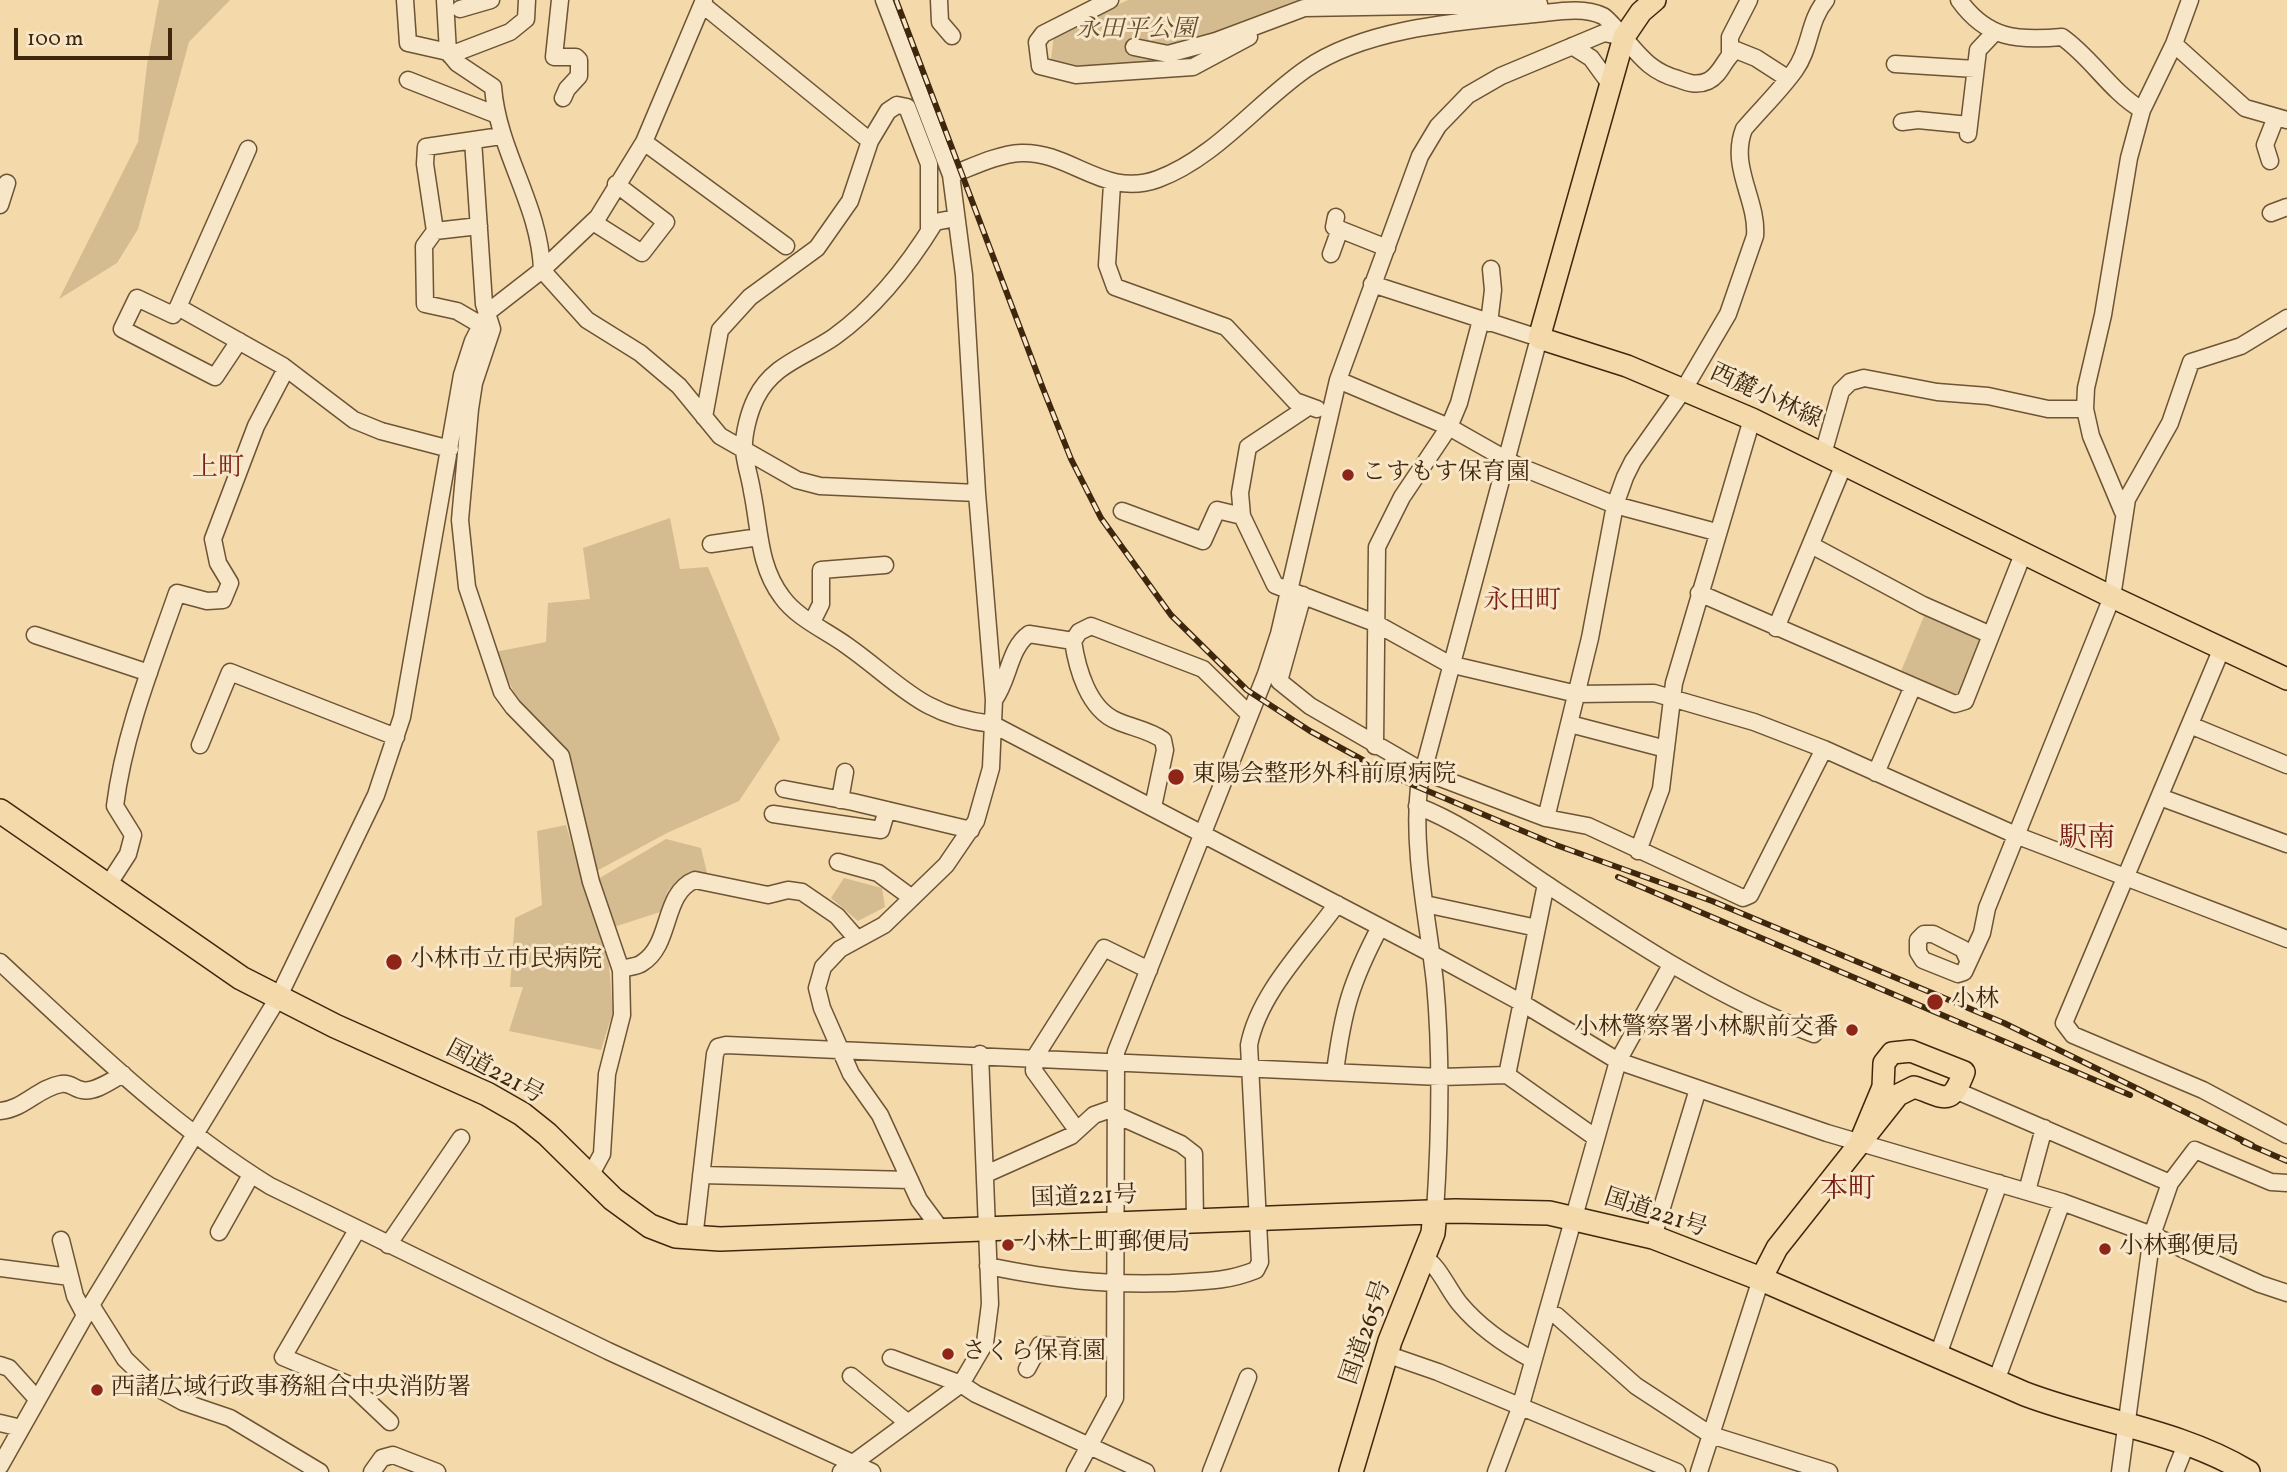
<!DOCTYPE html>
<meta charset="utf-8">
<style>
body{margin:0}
#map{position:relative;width:2287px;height:1472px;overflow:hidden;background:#f4d9ab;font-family:Vollkorn,serif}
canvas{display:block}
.scale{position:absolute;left:14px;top:28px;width:158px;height:32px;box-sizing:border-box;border:4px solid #3f270d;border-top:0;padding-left:9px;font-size:21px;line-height:24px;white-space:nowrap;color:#3f270d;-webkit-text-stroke:5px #f8e6c8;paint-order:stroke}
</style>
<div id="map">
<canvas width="2287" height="1472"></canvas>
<div class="scale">100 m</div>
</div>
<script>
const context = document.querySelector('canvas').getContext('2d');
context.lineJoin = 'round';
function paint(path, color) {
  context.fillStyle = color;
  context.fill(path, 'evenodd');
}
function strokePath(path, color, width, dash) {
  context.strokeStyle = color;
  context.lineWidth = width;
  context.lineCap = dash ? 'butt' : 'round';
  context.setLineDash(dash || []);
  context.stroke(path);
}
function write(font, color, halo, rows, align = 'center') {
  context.font = font + ' Vollkorn,"Noto Serif JP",serif';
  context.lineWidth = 6;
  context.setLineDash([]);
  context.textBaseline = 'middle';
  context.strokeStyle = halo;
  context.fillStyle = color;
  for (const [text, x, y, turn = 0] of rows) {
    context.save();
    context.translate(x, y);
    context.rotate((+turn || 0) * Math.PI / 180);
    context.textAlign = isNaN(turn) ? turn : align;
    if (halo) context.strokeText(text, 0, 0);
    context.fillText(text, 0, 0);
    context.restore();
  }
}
paint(new Path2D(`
 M159 0H230L189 42 138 229 117 263 59 299 138 142 147 65Z
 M1128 0H1305L1179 59 1093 69 1051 59 1054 35Z
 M670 518 680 569 708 567 780 739 739 801 667 833 591 874 561 745 517 699 495 652 546 642 548 603 590 599 583 548Z
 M1927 609 1984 638 1960 699 1899 676Z
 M566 825 609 965 613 1012 601 1050 509 1031 523 987H510L515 918 542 905 537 831Z
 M666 839 701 848 707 873 668 890 660 912 614 927 598 879Z
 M844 878 882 888 885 907 858 921 831 898Z`), '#d5bb90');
const minor = new Path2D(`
 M405 0 408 43 448 52 457 63 493 87C498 152 540 205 542 270L587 320 640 353 679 386 720 436 797 480 820 486 977 493
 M445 0 448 52
 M560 0 554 57H576L579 60V76L567 89 563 98
 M884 0 951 175 964 275 977 493 994 700 991 768 976 821 946 865 884 925 840 949 823 967 817 988 822 1008 851 1074 880 1115 919 1200 942 1231
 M939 0 940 22 952 36
 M1110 0 1043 34 1037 42 1040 66 1076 75 1193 67 1249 37
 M1959 0C1987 39 2017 41 2062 37 2092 58 2110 91 2142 110
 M703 5 870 141
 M460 9 491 0
 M2174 44 2245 108 2287 120
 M1572 46 1591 58 1610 84
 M1134 47 1168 54 1216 41 1304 8 1539 4
 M1730 54V37L1749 0
 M450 55 510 32 526 19 527 0
 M1895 64 1975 69
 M408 80 497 115
 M1902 122 1918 120 1969 125
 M1968 134 1978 50 1995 32
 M473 140 484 304 492 329 474 383 470 409 460 520 467 587 502 692 513 707 561 756 591 882 621 970 622 1015 607 1074 602 1154 590 1176
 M644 142 786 246
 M248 149 178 307 283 366 354 420 381 431 450 449
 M2270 161 2265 145 2276 117
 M951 175C972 167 998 154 1021 153 1071 151 1104 199 1158 179 1215 158 1257 103 1306 69 1366 27 1464 21 1535 14 1555 12 1584 6 1603 16 1608 19 1614 27 1618 31 1638 53 1648 71 1678 79 1688 83 1697 86 1708 81 1722 74 1724 58 1736 50L1756 58 1787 78
 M1112 184 1107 265 1115 287 1226 327 1295 401 1317 409
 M0 205 7 183
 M2271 213 2287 207
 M1336 217 1334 227 1387 248
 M956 218 935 222C908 266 876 307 834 337 805 357 773 364 756 398 749 412 743 435 744 450 745 464 750 477 752 491 760 529 758 565 782 597 797 618 825 630 846 645 900 683 921 716 992 724L1430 953 1522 1003 1618 1061 1827 1133 2062 1202 2152 1235 2260 1284 2287 1293
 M593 222 642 253 666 222 616 184
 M435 231 479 226
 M1331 254 1340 229
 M1372 284 1539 338 1419 787C1412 851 1428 919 1435 983 1442 1059 1440 1136 1435 1212
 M178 307 173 315 137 298 122 329 215 377 239 341
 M1489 323 1493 290 1491 269
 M481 325 457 311 425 304 424 246 435 231 425 164 426 147 501 136
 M1338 380 1449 427 1516 465 1615 505 1716 532
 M1308 407 1248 447 1240 493 1242 516 1275 585 1375 623 1449 664 1577 694 1654 693 1754 722 1824 749 2018 836 2287 939
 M704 417 720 330 750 297 817 248 850 201 870 141 888 111 897 105 907 107 929 164V231
 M1823 454 1841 391 1850 382 1864 378 1937 392 1988 396 2048 409H2085
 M1122 511 1203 541 1217 510 1242 516
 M2123 512 2091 436 2085 409 2086 388 2103 315 2129 158 2142 110 2174 44 2190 0
 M711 544 759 537
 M1811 545 1923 605 1991 635
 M1699 593 1913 686
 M1303 595 1279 681 1310 706 1422 771 1546 818 1588 826 1743 898 1750 895 1824 749
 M812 622 821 604V570L885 565
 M1776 628 1844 464
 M35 635 149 673
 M2222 648 2064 1023 2073 1035 2203 1090 2287 1135
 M994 700C1009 680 1009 648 1029 634L1073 641
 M1570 724 1666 749
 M2190 725 2287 765
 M200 745 230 672 396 737
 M1375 746 1377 547 1402 497 1449 427 1459 403 1481 320
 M1876 773 1913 686 1955 704 1965 701 2023 554
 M784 789 853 802 971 830
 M2160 797 2287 844
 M840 800 845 772
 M1417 806C1467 825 1505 857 1549 886 1634 942 1718 998 1814 1034
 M1153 807 1165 750 1163 740C1149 730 1133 728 1117 721 1088 709 1077 668 1073 641L1079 632 1091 626 1203 669 1249 714
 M773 814 881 830 887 810
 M1546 818 1590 638 1615 505 1625 477 1633 461 1684 389 1728 314 1755 236C1758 200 1729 167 1744 129 1760 110 1780 91 1795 70 1811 48 1808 21 1826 0
 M1638 851 1661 789 1674 683 1752 419
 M838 862 878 873 912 898
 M108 885 128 854 133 835 115 806C124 733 153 662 177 593L207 601 223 600 230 583 218 563 213 539 256 426 286 369
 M1425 904 1537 928
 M1968 960 1963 949 1933 934H1924L1918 940V952L1923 960 1958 974 1964 972 1982 933 1987 908 2112 597 2127 499 2170 423 2191 362 2241 346 2287 318
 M0 962C85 1041 171 1125 270 1186L608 1351 872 1472
 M621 969C627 967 637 967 642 963 672 945 662 893 695 880L768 895 788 890 802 892 837 916 857 939
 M1335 1072C1343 1010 1351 982 1380 927
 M1507 1075 1546 884
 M1957 1091 2170 1183
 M0 1111C24 1109 38 1088 61 1084 70 1082 74 1089 82 1090 95 1093 112 1080 123 1074
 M1114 1114 1181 1144 1194 1154 1195 1221
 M1077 1130 1034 1071 1035 1057 1104 948 1149 970
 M986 1174 1071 1136 1094 1115 1114 1108
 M701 1175 910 1180
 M2027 1191 2044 1128
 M357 1230 283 1357 352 1386 390 1422
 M219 1232 251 1175
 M1653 1237 1698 1089
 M694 1239 715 1054 718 1047 726 1045 1441 1077 1507 1075 1596 1138
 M61 1240 75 1296 85 1315
 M388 1245 461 1138
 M1423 1257C1439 1265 1448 1290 1460 1304 1480 1328 1505 1345 1533 1360
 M988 1266C1056 1280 1102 1285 1171 1283 1204 1281 1226 1282 1256 1270L1260 1262 1249 1045C1259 993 1306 947 1337 904
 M0 1268 70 1277
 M91 1305 125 1359 152 1385 183 1402 230 1418 320 1472
 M1547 1312 1557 1316 1636 1386 1711 1435 1829 1472
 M1386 1354 1438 1372 1677 1472
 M1938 1355 1999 1183
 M891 1358 961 1384 976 1394 1146 1472
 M0 1365 9 1368 37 1399
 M1027 1369 1040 1345 1114 1348
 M851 1376 908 1423
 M1996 1381 2062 1202
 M0 1423 21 1428
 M0 1466 91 1305 278 998 376 795 402 717 462 375 473 341 488 312 542 270 598 217 644 142 704 0
 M372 1472 382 1458 393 1455 437 1472
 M841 1472 961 1384 985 1343 990 1304 980 1054
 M1075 1472 1115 1398 1116 1052 1266 674 1279 634 1338 380 1420 156 1438 126 1468 95 1501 76 1604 33 1624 37
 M1211 1472 1248 1377
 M1496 1472 1520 1408 1618 1061 1671 965
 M1699 1472 1761 1279
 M2120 1472 2152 1235 2170 1183 2195 1150 2271 1182 2287 1183
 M2175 1472 2187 1442`);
const major = new Path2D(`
 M1655 0 1641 12 1624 37 1539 338 1627 366 1752 419 2112 597 2287 679
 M1761 1279 1777 1248 1898 1095 1914 1087C1944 1096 1950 1109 1964 1072L1911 1051 1892 1053 1884 1063 1883 1087 1860 1142`);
const highway = new Path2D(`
 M0 811 241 978 335 1026 487 1094 522 1114 547 1134 613 1199 650 1226 676 1236 720 1239 1455 1211 1549 1213 1653 1237 1761 1279 2025 1394C2099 1422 2180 1431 2248 1472
 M1351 1472 1390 1341 1433 1233 1435 1212`);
strokePath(minor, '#6c5434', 19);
strokePath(major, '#3f270d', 24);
strokePath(highway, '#3f270d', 26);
strokePath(minor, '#f8e6c8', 16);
strokePath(major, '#f4d9ab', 21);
strokePath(highway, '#f4d9ab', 23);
const rail = new Path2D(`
 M896 0 1042 386 1071 459 1101 518 1171 615 1247 690 1310 731 1392 776 1556 845 1712 901 2004 1023 2252 1145
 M1618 877 2130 1095
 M2243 1142 2287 1161`);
strokePath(rail, '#3f270d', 6);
strokePath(rail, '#f8e6c8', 3.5, [10]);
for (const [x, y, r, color] of [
 [1348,475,7,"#8f2418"],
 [1176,777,9,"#8f2418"],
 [394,962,9,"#8f2418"],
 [1935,1002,9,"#8f2418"],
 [1852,1030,7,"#8f2418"],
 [1008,1245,7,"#8f2418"],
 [2105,1249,7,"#8f2418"],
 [948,1354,7,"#8f2418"],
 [97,1390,7,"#8f2418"]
]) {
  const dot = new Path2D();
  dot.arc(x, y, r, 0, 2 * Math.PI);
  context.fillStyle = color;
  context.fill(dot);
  strokePath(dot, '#f8e6c8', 2.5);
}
write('italic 24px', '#644c2e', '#f8e6c8', [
 ["永田平公園",1136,32]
]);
write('24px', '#3f270d', '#f8e6c8', [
 ["西麓小林線",1765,398,25],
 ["国道221号",494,1074,28],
 ["国道221号",1084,1199,-2],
 ["国道221号",1655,1215,18],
 ["国道265号",1368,1333,-71]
]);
write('24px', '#3f270d', '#f8e6c8', [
 ["こすもす保育園",1362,475],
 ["東陽会整形外科前原病院",1192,777],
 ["小林市立市民病院",410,962],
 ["小林",1951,1002],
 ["小林警察署小林駅前交番",1838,1030,"right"],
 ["小林上町郵便局",1022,1245],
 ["小林郵便局",2119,1249],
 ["さくら保育園",962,1354],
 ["西諸広域行政事務組合中央消防署",111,1390]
], 'left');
write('26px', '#7a1f14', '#f8e6c8', [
 ["上町",218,470],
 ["永田町",1522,603]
]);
write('28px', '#7a1f14', '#f8e6c8', [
 ["駅南",2087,841],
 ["本町",1848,1192]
]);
</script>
